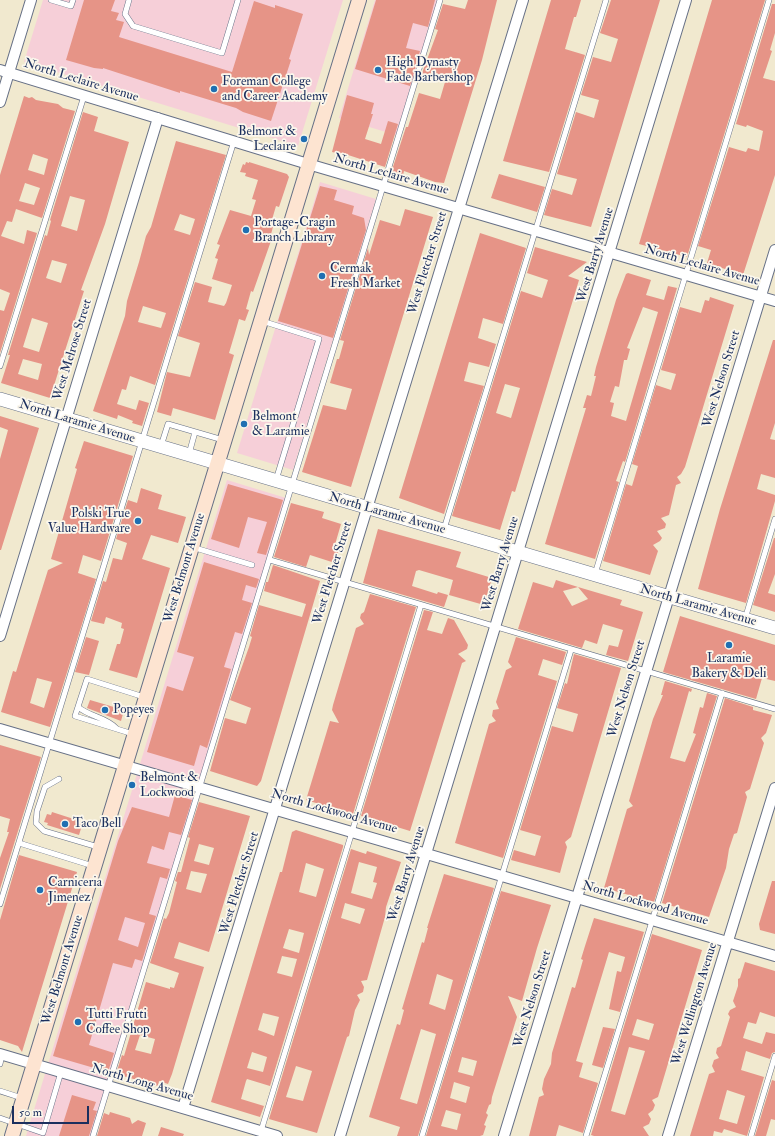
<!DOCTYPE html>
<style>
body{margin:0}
#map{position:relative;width:775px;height:1136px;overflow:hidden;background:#f1e9cf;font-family:"IM FELL Double Pica",serif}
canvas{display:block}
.scale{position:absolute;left:12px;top:1106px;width:77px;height:18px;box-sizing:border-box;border:2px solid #1b2f5e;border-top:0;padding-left:5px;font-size:12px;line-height:14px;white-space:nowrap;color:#1b2f5e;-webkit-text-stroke:3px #fbf7ec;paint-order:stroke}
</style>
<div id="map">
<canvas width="775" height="1136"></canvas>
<div class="scale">50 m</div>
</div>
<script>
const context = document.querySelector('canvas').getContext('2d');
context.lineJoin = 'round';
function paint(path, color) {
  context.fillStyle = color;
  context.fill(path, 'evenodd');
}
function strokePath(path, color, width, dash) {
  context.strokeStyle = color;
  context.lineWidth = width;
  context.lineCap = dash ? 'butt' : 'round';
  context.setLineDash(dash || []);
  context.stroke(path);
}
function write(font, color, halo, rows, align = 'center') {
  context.font = font + ' "IM FELL Double Pica",serif';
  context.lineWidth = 3.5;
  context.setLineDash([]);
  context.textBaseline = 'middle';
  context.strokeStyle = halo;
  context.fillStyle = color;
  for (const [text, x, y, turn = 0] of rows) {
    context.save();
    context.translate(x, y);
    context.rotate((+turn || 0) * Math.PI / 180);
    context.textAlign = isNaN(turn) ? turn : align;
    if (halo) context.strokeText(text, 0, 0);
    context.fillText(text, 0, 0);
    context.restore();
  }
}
paint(new Path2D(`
 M43 0H343L298 146 24 62Z
 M375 0H438L396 135 339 118Z
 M320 182 376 199 293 470 237 453Z
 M227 480 286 498 93 1136H26Z`), '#f6cfd8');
paint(new Path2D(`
 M84 0H115L111 11 119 13 116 20 124 22 119 37 232 72 254 1 275 8V5L303 14 289 59 291 60 271 121 243 112 236 108 180 91V93L103 68V69L94 68 66 60Z
 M376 0H435L428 27 413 23 406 48 420 51 410 86 355 69Z
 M468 0H497L482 60 444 183 435 182 404 171 403 175 393 172 392 170 406 127H408L419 93 440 99 445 82 421 76 438 30 435 29 443 4 465 9Z
 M551 0H581L576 17H574L565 49 585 55 549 172 503 161Z
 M611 0H660L591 227 544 215 552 189 572 195 577 179 557 174 576 112 594 118 599 100 581 95 593 57 611 62 618 39 600 33Z
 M712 0H765L687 257 639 244Z
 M772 4H775V33L770 50 772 51 763 78 775 81V175L743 275 707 263 711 250 698 246 729 147 746 152 748 148 759 151 763 131 747 125 746 127 736 124Z
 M347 95 374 103 371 114H373L365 139 381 144 388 121 398 124 385 167 345 154V155L332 152Z
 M24 96 29 98 32 97 36 100 58 104 63 108 75 111 42 218 16 209 12 222 7 221 1 236 24 244 27 230 37 233 0 353V310L4 311 10 293 0 289V175ZM33 154 48 159 44 175 28 170ZM25 183 40 188 34 205 19 201Z
 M83 112 98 117 94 131 129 142 105 224 81 290 84 291 50 398 1 383 10 355H8L45 235 47 236 51 221 50 220ZM70 196 85 200 77 231 61 226ZM52 260 67 264 61 283 46 278ZM32 318 48 323 39 352 23 347ZM23 359 42 364 38 380 18 374Z
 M176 141 226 155 155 385 130 376 126 390 122 389 117 404 136 410 139 400 149 403 142 426 132 423 133 421 118 415 117 419 93 411 125 316 127 301 139 262 146 236 151 227ZM180 214 195 219 190 235 174 230ZM143 306 166 313 161 328 138 322Z
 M246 162 249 163V162L287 174 289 177 279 207 276 206 271 223H274L270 238H272L253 292 251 291 246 309 249 310 245 321 239 319 235 333 229 353 234 355 215 420 173 408 171 416 157 412 167 372 190 377 200 343 178 336 195 282 212 287 208 302 224 306 226 303 232 285 212 279 218 259 215 258 220 245 217 244 230 210 251 216 256 200 252 199 258 180 245 176 246 173 240 172 243 164 245 165Z
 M499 174 545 187 537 212 491 198Z
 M320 186 337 190 334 200 354 206 352 214 364 218 366 230 333 338 278 321Z
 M405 209 433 217 351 487 302 472 323 405 346 410 352 389 330 383 337 359H339L344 341 340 340 368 248 369 255 380 220 400 226Z
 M480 233 526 248 503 324 483 318 478 338 496 344 489 367 469 362 464 381 484 386 444 514 399 498Z
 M535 247 587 262 568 276 579 280 515 492 512 491 500 530 452 516 521 291 542 298 548 280 527 273ZM505 384 520 388 511 418 496 413Z
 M628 273 651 280 646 295 664 300 668 286 677 288 625 462 623 461 616 481 619 482 595 559 545 544 586 408H583L587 395 591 396 596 376H594L596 367 616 300 626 274ZM643 307 658 312 626 421 611 416 614 403 610 402 615 386 619 387 624 360H627L630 349 627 348Z
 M710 297 734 305 685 467 681 474 677 477 681 483 676 485 669 515 661 518 666 524 665 528 657 531 662 538 660 541 653 545 658 551 650 575 603 561 626 484 632 486 638 466 632 464 656 385 671 390 676 374 661 370 680 307 701 313 705 300 709 301Z
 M773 340H775V423L770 439 775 440V478L761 474 757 489 775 495V501L746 603 698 589 720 509Z
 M0 416 39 428 1 550H0V459L8 430 0 427Z
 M84 441 133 456 101 561 83 555 78 573 96 579 50 727 1 712 13 671 16 672 20 659 48 570 63 563 51 559 77 469 75 468ZM37 678 52 682 44 708 30 703Z
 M228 484 283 500 266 555 257 553 267 522 248 517 239 548 211 539Z
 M141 488 162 495 158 509 186 517 178 543 151 535 142 559 170 568 137 678 109 670 117 644H120L124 629 121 628 122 623 106 617 104 624 91 621 103 581 106 582 113 558 122 560 127 543 116 539 128 500 137 503Z
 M291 503 324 512 322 518 341 524 334 548 339 550 335 563 310 555 306 567 274 557Z
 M378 529 461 552 456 567 492 578 484 605 449 595 453 580 419 570 416 571 412 586 437 594 438 592 448 595 444 607 363 583Z
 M774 538H775V574L768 593 775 595V612L753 605Z
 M204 562 259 579 256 588 246 585 242 600 252 603 242 634 235 632 224 667 231 669 207 748 200 745 194 766 147 752 167 686 183 691 194 657 177 652Z
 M273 565 320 581 261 781 257 786 210 771 225 718 246 724 251 708 230 700 249 647 252 637 250 636 259 605 302 617 306 604 264 591 266 582H268Z
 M556 580 578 587 563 591 572 606 588 599 578 587 622 600 620 605 643 612 628 661 606 655 609 645 618 647 623 630 603 624 597 644 585 640 582 648 518 629 533 582 553 588Z
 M370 594 416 607 353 814 306 800 330 721 339 723 332 710 333 705 356 628 364 624 360 618 361 614 364 612Z
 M424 610 433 612 427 630 442 634 448 618 454 620 468 645 467 649 458 654 466 661 462 663 410 831 361 816Z
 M680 616 775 645V681L762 678 756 699 663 672Z
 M86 637 99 641 89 675 75 672Z
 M516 637 566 652 562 665 543 659 538 675 557 681 503 858 455 843 489 724 496 721 492 716 493 710 499 709 496 702 506 670 512 667 508 662Z
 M574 654 621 668 571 837 565 842 567 847 560 873 511 860 514 850 535 856 541 836 520 830 552 726 573 732 578 714 557 708 565 683 567 684Z
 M665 681 692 689 691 692 689 691 670 758 685 762 696 734 693 733 700 707 703 708 707 693 717 696 654 902 604 888 627 809 633 806 629 801 653 719 663 695H661Z
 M725 698 753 707V710L772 715 766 733 761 738 764 743 750 789 745 792 747 797 737 833 734 834 729 849 726 868 709 917 662 903Z
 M90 700 124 710 121 721 87 708Z
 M0 745 41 757 0 889V858L9 832H7L10 819 0 816Z
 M175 795 192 800 181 835 169 832 164 850 152 846 147 863 170 869 167 879 160 877 149 914 156 916 142 961 135 959 132 968 113 963 89 1045 114 1053 108 1072 53 1056 118 841 132 807 169 817ZM125 917 145 923 138 947 118 940Z
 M199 802 250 816 209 952 179 942 174 958 204 967 172 1074 168 1084 159 1081 158 1086 116 1074 122 1055 124 1056 146 982 170 989V987L174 988 179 973 150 963 164 918 166 919 169 913 177 882 175 881 178 872H181L190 838 188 837ZM199 844 214 848 209 865 194 861ZM191 871 207 874 201 893 186 889ZM140 1035 155 1039 151 1054 135 1050Z
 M52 812 83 822 79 835 47 825 48 823 44 822 47 814 51 815Z
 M296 830 343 845V847L270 1086 247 1079 246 1081 241 1099 264 1106 260 1117 211 1102 280 872H282L292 832ZM306 863 324 869 316 897 299 892ZM289 929 304 933 299 953 283 948ZM282 956 297 959 292 977 277 973ZM263 1013 279 1017 274 1036 258 1030ZM252 1052 267 1057 263 1072 247 1068Z
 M351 849 366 854 367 851 401 862 386 907 385 917 367 980 361 981 364 987 363 992 357 995 360 1000 355 1010 349 1036 347 1037 317 1133 269 1119ZM359 862 377 867 373 882 377 883 372 899 351 893ZM345 903 365 909 360 924 341 918ZM296 1066 312 1071 303 1101 286 1097Z
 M19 855 77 872 22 1052 18 1046 0 1040V920Z
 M444 874 494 888 418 1136H397L400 1127 369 1117 397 1024 400 1025 404 1010 402 1009 422 942 424 943 428 928H427ZM437 974 453 980 445 1010 429 1004ZM421 1029 436 1034 417 1104 400 1099Z
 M772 881H775V934L760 930 759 924Z
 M501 891 551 905 537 948 522 1001 508 996 517 1017 492 1097 491 1104 489 1105 486 1113 488 1115 484 1125 486 1126 483 1135 480 1136H426ZM462 1057 477 1061 473 1076 458 1072ZM454 1082 470 1087 466 1103 450 1098ZM446 1110 461 1114 457 1130 441 1126Z
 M594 918 644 932 620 1012 609 1009 617 971 621 972 625 957 609 952 576 1061 583 1063 579 1077 598 1083 583 1133 559 1125 556 1136H529L539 1097 544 1095 542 1089 544 1079 551 1064 552 1053 572 987 575 988 583 960 581 959 585 946Z
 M652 934 702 950 658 1097 652 1100 655 1105 653 1110 648 1114 651 1119 649 1124 643 1127 649 1136H594L591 1135ZM637 1019 654 1024 649 1040 632 1035ZM629 1047 645 1051 625 1115 611 1111Z
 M745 962 775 971V1017L760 1012 756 1024 748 1022 743 1038 762 1044 766 1032 775 1034V1052L772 1053 770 1059 746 1051 741 1070 764 1077 747 1136 724 1129 722 1133 714 1131 713 1136H690L709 1074 715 1072 712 1066 714 1060 719 1058 716 1053 717 1048 721 1046 730 1017 728 1014 730 1010 736 1007 733 1001 738 986V979L740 978ZM727 1090 745 1096 737 1124 719 1119Z
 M603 1027 615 1029 603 1068 592 1065Z
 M772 1080 775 1081V1120L771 1119 766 1136H755Z
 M72 1095 96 1102 93 1110 97 1111 89 1136H59Z
 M110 1112 130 1118 132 1124 138 1120 146 1123 142 1136H97L104 1113 109 1115Z
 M161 1127 184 1134 183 1136H158Z`), '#e69487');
const service = new Path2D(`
 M51 0 71 6 73 0
 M129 0 125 14 133 26 222 53 238 0
 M262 321 319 339 276 480
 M0 366 84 96
 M161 446 168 424 223 440
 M189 454 195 432
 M444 529 606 0
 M192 547 252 565
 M270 560 775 709
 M595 574 769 0
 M745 619 775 519
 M78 707C90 717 106 717 116 728
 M133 734 75 716 87 679 144 697
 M59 779 45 787 37 811 36 823 44 831 98 847
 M19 843 93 866
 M0 904 234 141
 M0 1064 2 1055
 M0 1091 22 1098
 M0 1118 43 1133 61 1072
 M261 1131 421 605
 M93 1136 440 0
 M422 1136 571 650
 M586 1136 722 693
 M751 1136 775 1056`);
const minor = new Path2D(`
 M0 70 308 164 775 301
 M0 102 31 0
 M0 636 158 118
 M0 729 775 956
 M0 1054 277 1136
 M183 1108 523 0
 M340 1136 686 0
 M504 1136 775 250
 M668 1136 775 788`);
const tertiary = new Path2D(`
 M0 399 775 628`);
const secondary = new Path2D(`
 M12 1136 359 0`);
strokePath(service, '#667086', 6);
strokePath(minor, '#667086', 12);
strokePath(tertiary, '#667086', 14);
strokePath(secondary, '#667086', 16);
strokePath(service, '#fff', 5);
strokePath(minor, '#fff', 10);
strokePath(tertiary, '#fff', 13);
strokePath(secondary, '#fde4d1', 14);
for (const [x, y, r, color] of [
 [378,70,4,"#1f6fb2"],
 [214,89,4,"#1f6fb2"],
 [304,139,4,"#1f6fb2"],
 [246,230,4,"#1f6fb2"],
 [322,276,4,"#1f6fb2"],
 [244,424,4,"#1f6fb2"],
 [138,521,4,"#1f6fb2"],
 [729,645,4,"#1f6fb2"],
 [105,710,4,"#1f6fb2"],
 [132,785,4,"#1f6fb2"],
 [65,824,4,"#1f6fb2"],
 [40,890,4,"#1f6fb2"],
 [78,1022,4,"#1f6fb2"]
]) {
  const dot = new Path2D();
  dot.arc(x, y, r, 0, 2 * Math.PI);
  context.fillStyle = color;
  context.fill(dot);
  strokePath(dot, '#fbf7ec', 1.5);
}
write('13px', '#1b2f5e', '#fbf7ec', [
 ["High Dynasty",386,63],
 ["Fade Barbershop",386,78],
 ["Foreman College",222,82],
 ["and Career Academy",222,97],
 ["Belmont &",296,132,"right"],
 ["Leclaire",296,147,"right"],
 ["Portage-Cragin",254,223],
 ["Branch Library",254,238],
 ["Cermak",330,269],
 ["Fresh Market",330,284],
 ["Belmont",252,417],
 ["& Laramie",252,432],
 ["Polski True",130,514,"right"],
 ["Value Hardware",130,529,"right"],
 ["Laramie",729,659,"center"],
 ["Bakery & Deli",729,674,"center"],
 ["Popeyes",113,710],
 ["Belmont &",140,778],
 ["Lockwood",140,793],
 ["Taco Bell",73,824],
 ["Carniceria",48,883],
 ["Jimenez",48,898],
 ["Tutti Frutti",86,1015],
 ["Coffee Shop",86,1030]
], 'left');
write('13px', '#1b2f5e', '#fbf7ec', [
 ["North Leclaire Avenue",81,81,17],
 ["North Leclaire Avenue",391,175,16],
 ["West Barry Avenue",596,255,-73],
 ["West Fletcher Street",428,263,-73],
 ["North Leclaire Avenue",702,266,16],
 ["West Melrose Street",73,350,-73],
 ["West Nelson Street",722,379,-73],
 ["North Laramie Avenue",77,422,17],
 ["North Laramie Avenue",387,514,16],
 ["West Barry Avenue",501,564,-73],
 ["West Belmont Avenue",185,568,-73],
 ["West Fletcher Street",333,573,-73],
 ["North Laramie Avenue",698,606,16],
 ["West Nelson Street",627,689,-73],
 ["North Lockwood Avenue",334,812,16],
 ["West Barry Avenue",407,874,-73],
 ["West Fletcher Street",240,883,-73],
 ["North Lockwood Avenue",645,904,16],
 ["West Belmont Avenue",63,970,-73],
 ["West Nelson Street",533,999,-73],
 ["West Wellington Avenue",695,1004,-73],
 ["North Long Avenue",142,1083,16]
]);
</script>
